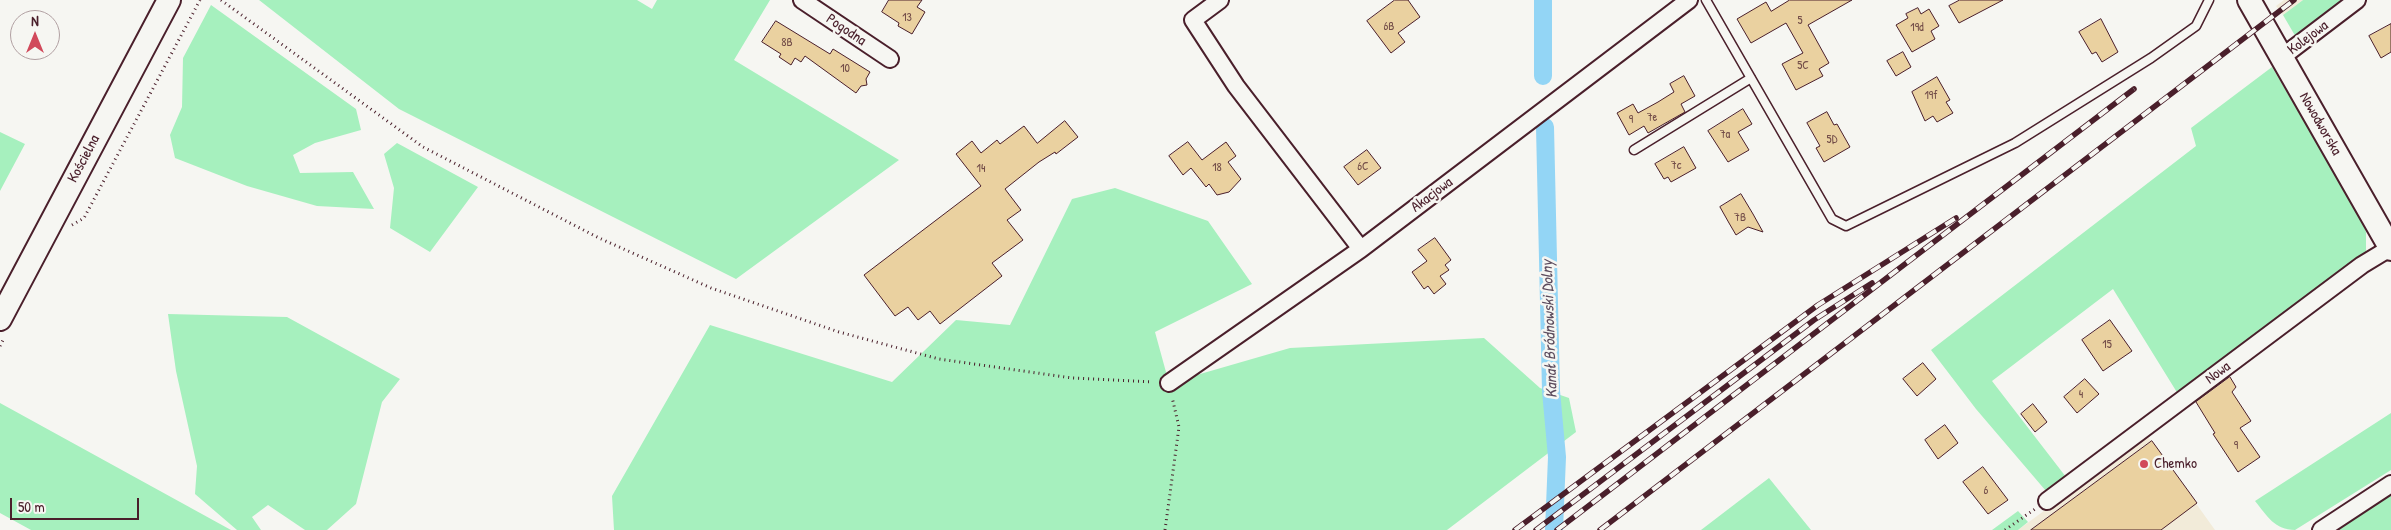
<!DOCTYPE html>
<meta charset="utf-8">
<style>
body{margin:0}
#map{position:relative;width:2391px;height:530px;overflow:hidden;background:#f6f6f2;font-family:"Patrick Hand",sans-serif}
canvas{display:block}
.north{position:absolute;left:10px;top:10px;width:50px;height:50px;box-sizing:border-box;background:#f6f6f2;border:1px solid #b1a0a2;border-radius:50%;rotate:0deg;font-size:14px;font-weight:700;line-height:20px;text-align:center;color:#4a1f2b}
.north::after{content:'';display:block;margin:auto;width:18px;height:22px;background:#d1495b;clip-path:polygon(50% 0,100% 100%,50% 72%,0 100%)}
.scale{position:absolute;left:10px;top:498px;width:129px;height:22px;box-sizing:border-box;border:2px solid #4a1f2b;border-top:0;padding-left:6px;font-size:15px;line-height:18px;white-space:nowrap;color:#4a1f2b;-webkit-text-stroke:4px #f6f6f2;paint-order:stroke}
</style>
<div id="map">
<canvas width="2391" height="530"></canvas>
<div class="north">N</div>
<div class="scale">50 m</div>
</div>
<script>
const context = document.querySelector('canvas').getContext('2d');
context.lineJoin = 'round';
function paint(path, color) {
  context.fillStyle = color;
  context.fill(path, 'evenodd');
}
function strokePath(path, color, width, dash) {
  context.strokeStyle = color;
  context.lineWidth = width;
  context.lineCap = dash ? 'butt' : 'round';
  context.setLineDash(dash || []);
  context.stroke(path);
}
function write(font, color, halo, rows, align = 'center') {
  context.font = font + ' "Patrick Hand",sans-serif';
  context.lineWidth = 5;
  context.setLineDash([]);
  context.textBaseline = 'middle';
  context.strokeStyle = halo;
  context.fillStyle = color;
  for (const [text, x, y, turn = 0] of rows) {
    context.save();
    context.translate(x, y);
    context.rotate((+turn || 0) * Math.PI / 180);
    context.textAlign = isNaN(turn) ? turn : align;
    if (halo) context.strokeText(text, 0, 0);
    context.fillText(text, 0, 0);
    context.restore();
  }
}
paint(new Path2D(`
 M2284 0H2303L2283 15 2276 6Z
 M2147 435 2215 530H2018Z`), '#f2ebd9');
paint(new Path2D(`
 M259 0H637L652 9 657 0H770L734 60 899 160 736 279 399 109Z
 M2303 0H2347L2297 39 2283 15Z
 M211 5 356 109 361 130 315 143 293 155 300 173 353 172 374 209 317 206 247 186 175 158 170 135 182 107 183 58Z
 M2272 67 2360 216 2366 232V254L2178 394 2113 289 1992 381 2066 477 2046 491 1976 409 1931 350 2196 146 2191 128Z
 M0 132 25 144 0 191Z
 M397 143 478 187 430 252 390 228 394 188 384 154Z
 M1115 188 1208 221 1252 284 1155 332 1169 383 1290 348 1484 338 1540 388 1569 398 1576 432 1447 530H614L612 496 710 325 892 382 956 320 1010 325 1072 199Z
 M168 314 287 317 400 379 382 402 356 504 327 530H305L268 505 252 517 261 530H237L195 494 197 466 176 371Z
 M0 403 231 530H31L0 513Z
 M2391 413V470L2295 530C2275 530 2267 516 2255 501Z
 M1769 478 1811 530H1701Z
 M2391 493V530H2335Z
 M2018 511 2028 522 2018 530H1992Z`), '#a6f0be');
strokePath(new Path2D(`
 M1543 0V76
 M1545 127 1551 391 1557 457 1554 530`), '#93d5f5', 18);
const building = new Path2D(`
 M889 0H922L917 7 925 12 912 34 898 26 899 23 882 12Z
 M1395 0H1408L1420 17 1398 33 1405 42 1391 53 1367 21Z
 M1790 0H1852L1808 25 1829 63 1819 69 1823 76 1796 90 1782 64 1803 53 1786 23 1751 43 1737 19 1766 2 1771 11Z
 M1960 0H2003L1959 23 1949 6Z
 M1918 8 1921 14 1929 9 1939 26 1931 31 1935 39 1912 52 1896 25 1908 18 1906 14Z
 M2101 19 2118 52 2102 62 2096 52 2092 54 2079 32Z
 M776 21 830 54 833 49 870 72 866 79 867 85 861 86 856 93 805 56 801 62 795 58 791 65 779 57 781 54 762 42Z
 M2391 24V52L2381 58 2369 36Z
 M1903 52 1911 67 1896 76 1887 61Z
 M1684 76 1695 96 1681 104 1685 112 1648 133 1644 126 1629 135 1617 113 1633 104 1638 113 1658 102 1674 92 1670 84Z
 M1937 77 1950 100 1946 102 1953 113 1937 122 1933 116 1925 121 1912 92Z
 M1743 109 1752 124 1738 132 1749 150 1728 162 1708 131Z
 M1827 112 1834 125 1837 124 1850 147 1824 162 1816 148 1820 146 1807 123Z
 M1065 121 1078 137 1056 154 1055 152 1039 162 1005 189 1021 210 1007 220 1023 240 992 263 1002 276 940 324 930 311 918 320 908 307 895 316 864 275 981 186 956 154 972 141 981 153 997 140 1000 144 1024 126 1037 143Z
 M1188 142 1202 160 1226 142 1236 156 1228 162 1241 179 1229 192 1217 195 1209 184 1206 187 1191 168 1183 175 1169 156Z
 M1684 147 1696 168 1671 182 1668 177 1664 179 1655 164Z
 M1367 150 1381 168 1358 185 1344 167Z
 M1741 194 1753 214 1763 232 1748 227 1736 235 1729 223 1720 207Z
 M1435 238 1451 260 1445 265 1449 270 1440 276 1446 284 1434 294 1428 286 1424 289 1412 272 1427 261 1418 250Z
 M2110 320 2132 351 2103 371 2082 340Z
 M1923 363 1936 379 1917 396 1903 379Z
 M2230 377 2236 387 2232 392 2251 421 2240 428 2260 457 2238 472 2213 434 2215 433 2196 402Z
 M2085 379 2099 394 2077 413 2064 397Z
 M2033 404 2047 422 2035 432 2021 414Z
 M1945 425 1958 443 1938 459 1925 440Z
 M2152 441 2197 503 2161 530H2031Z
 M1983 467 2008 500 1988 514 1963 482Z`);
paint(building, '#ead1a0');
strokePath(building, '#4a1f2b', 1);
const lane = new Path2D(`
 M1706 0 1832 219 1846 226 2015 143 2151 58 2196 26 2209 0
 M1634 150 1751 78`);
const street = new Path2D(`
 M802 0 890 59
 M1220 0 1193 20 1236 86 1361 249
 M2282 57 2357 0
 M1169 383 1361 249 1689 0
 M2047 501 2362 265 2390 248
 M2321 530 2391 484`);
const secondary = new Path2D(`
 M2249 0 2391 249
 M0 319 169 0`);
strokePath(lane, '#4a1f2b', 11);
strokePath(street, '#4a1f2b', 20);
strokePath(secondary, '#4a1f2b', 26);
strokePath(new Path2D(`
 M221 0 423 147 599 238 711 288 839 332 939 359 1072 378 1153 382
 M72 225 84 218 200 0
 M0 346 4 338
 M1165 530 1179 427 1172 397
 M2005 530 2035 509`), '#4a1f2b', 3, [1, 4]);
strokePath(lane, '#f6f6f2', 8);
strokePath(street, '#f6f6f2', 16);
strokePath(secondary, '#f6f6f2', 22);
const rail = new Path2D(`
 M1515 530 1818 305 1956 218
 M1536 530 1814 320 1872 283
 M1557 530 2134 89
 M1600 530 2294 0`);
strokePath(rail, '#4a1f2b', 5.5);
strokePath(rail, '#f6f6f2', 4, [11]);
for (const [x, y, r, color] of [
 [2144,464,5,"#d1495b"]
]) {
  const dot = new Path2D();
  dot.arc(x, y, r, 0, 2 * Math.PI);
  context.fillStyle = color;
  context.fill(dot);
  strokePath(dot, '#f6f6f2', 2);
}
write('12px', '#724c48', null, [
 ["13",907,18],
 ["5",1800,21],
 ["6B",1389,27],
 ["19d",1917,28],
 ["8B",787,43],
 ["5C",1803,66],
 ["10",845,69],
 ["19f",1931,96],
 ["7e",1652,118],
 ["9",1631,120],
 ["7a",1725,135],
 ["5D",1832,140],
 ["7c",1676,166],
 ["6C",1363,167],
 ["18",1217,168],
 ["14",981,169],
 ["7B",1740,218],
 ["15",2107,345],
 ["4",2081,395],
 ["9",2236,446],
 ["6",1986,491]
]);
write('15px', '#4a1f2b', '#f6f6f2', [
 ["Pogodna",846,30,34],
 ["Kolejowa",2308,38,-37],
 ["Nowodworska",2320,124,60],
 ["Kościelna",84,159,-62],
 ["Akacjowa",1432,195,-37],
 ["Nowa",2218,373,-37]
]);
write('15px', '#4a1f2b', '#f6f6f2', [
 ["Chemko",2154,464]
], 'left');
write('italic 16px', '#5c4c5e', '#f6f6f2', [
 ["Kanał Bródnowski Dolny",1550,329,-92]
]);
</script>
